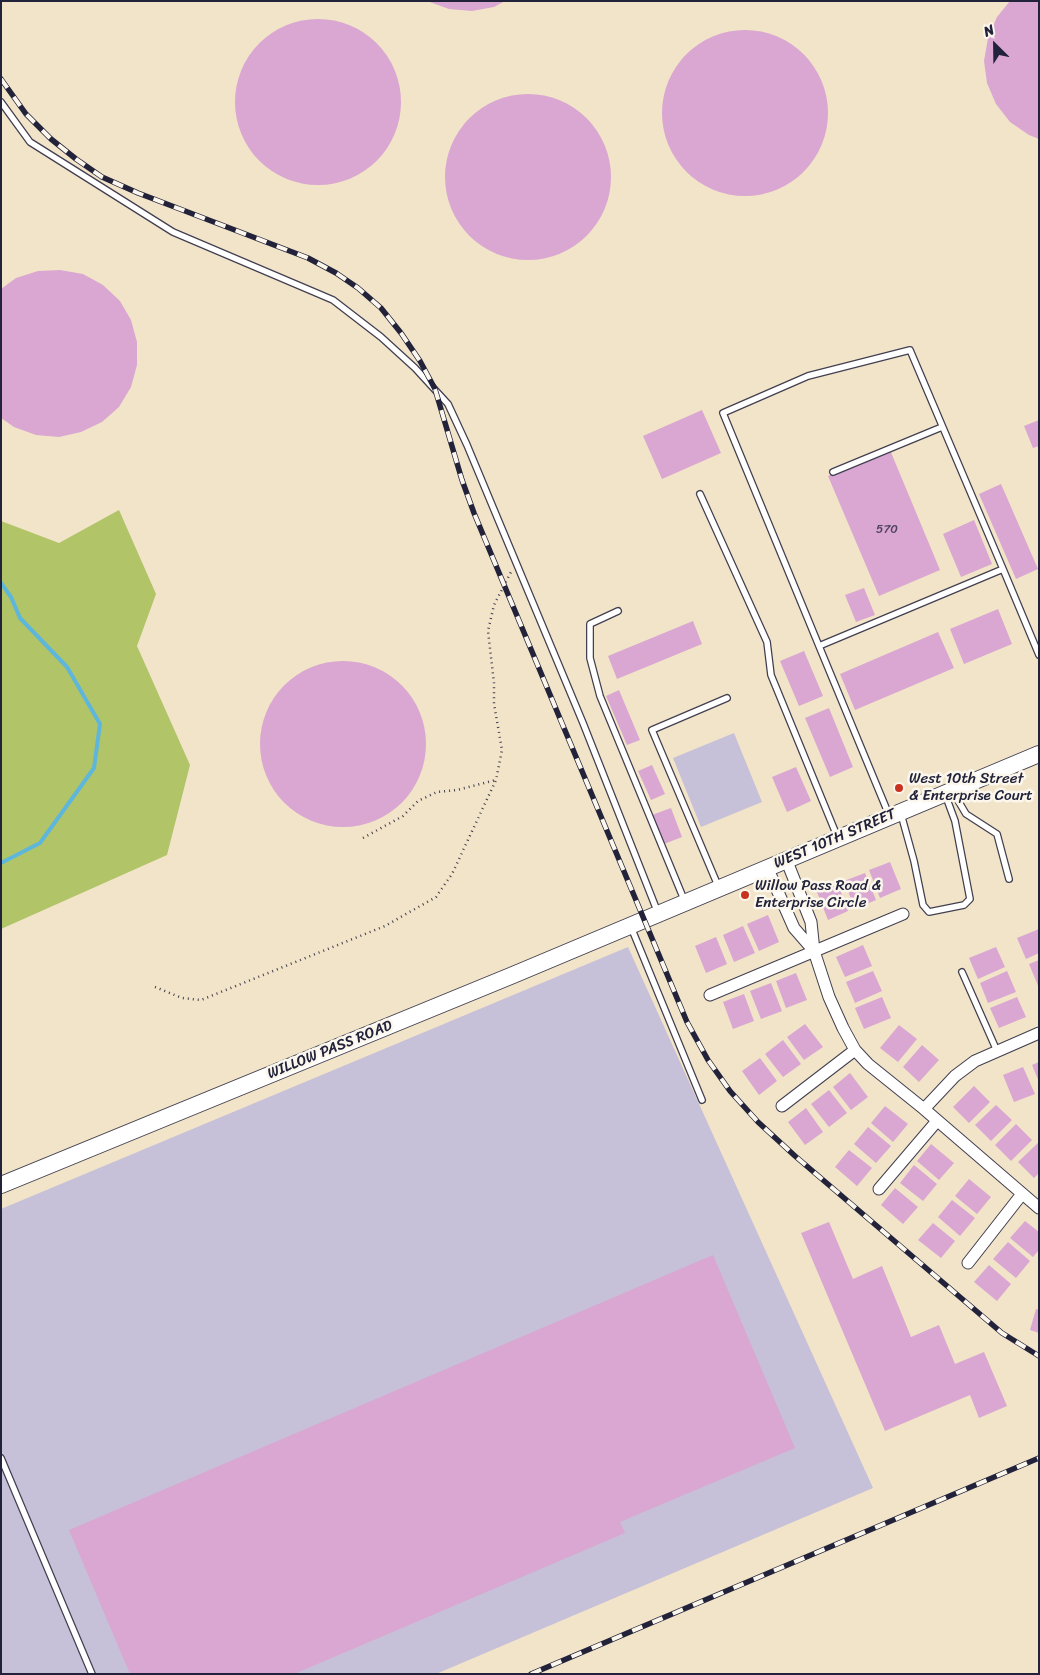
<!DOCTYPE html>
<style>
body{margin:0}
#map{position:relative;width:1040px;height:1675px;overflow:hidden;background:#f2e4c8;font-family:Sriracha,sans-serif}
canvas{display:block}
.frame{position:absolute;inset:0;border:2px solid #22223b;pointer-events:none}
.north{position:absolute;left:970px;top:20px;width:50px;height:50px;-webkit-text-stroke:4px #fbf7ec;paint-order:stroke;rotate:337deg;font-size:14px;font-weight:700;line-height:20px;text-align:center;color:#22223b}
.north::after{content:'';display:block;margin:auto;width:18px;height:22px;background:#22223b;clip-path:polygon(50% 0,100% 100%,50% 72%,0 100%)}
</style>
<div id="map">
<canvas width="1040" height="1675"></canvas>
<div class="frame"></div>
<div class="north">N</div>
</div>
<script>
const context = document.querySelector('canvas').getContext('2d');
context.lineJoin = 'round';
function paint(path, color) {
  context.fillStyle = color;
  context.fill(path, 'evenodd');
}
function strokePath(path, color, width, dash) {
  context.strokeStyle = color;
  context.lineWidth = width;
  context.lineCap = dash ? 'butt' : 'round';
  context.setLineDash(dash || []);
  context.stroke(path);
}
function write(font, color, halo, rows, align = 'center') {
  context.font = font + ' Sriracha,sans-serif';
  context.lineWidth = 5;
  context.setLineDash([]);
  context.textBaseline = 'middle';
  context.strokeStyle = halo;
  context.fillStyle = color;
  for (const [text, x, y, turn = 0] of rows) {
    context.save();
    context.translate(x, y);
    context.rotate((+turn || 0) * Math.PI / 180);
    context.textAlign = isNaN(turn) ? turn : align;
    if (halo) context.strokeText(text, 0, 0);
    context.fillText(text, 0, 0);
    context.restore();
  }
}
paint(new Path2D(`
 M734 733 762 802 701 827 673 758Z
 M628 947 873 1488 436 1674H1V1209Z`), '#c7c0d9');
paint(new Path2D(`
 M119 510 156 594 137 646 190 765 167 855 1 929V521L59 543Z`), '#b1c468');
strokePath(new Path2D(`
 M1 583 11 597 20 618 67 667 100 724 94 768 40 843 1 863`), '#5eb7db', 4);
paint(new Path2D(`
 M427 1H505L494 7 472 11 449 9Z
 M1010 1H1039V139L1029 135 1010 122 996 104 987 83 984 61 988 38 997 17Z
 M235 102a83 83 0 1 1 166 0a83 83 0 1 1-166 0Z
 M662 113a83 83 0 1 1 166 0a83 83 0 1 1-166 0Z
 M445 177a83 83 0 1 1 166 0a83 83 0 1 1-166 0Z
 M60 270 83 274 103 285 120 301 131 320 137 342V365L131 387 119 407 102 422 81 432 59 437 36 435 14 427 1 418V289L16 278 38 271Z
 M702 410 721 453 662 479 643 436Z
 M1039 420V446L1033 448 1024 426Z
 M890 450 940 570 879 596 828 476Z
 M1001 484 1038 569 1016 579 979 494Z
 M974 520 992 564 961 577 943 534Z
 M864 588 875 615 856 622 845 595Z
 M998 609 1012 644 964 664 950 629Z
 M693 621 702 644 617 679 608 656Z
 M938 632 954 668 855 710 840 674Z
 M804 651 823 696 799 706 780 661Z
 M260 744a83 83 0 1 1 166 0a83 83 0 1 1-166 0Z
 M619 690 640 740 627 745 606 696Z
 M829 708 853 767 830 777 805 718Z
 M652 765 665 794 651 800 638 771Z
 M796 767 811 801 787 812 772 777Z
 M671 808 682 837 664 844 652 815Z
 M890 862 901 889 880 898 869 870Z
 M865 873 876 900 855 909 844 881Z
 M838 884 848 911 828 920 817 892Z
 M768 915 779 942 759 951 747 924Z
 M743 926 755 953 734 962 723 935Z
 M1039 929V953L1026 959 1017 938Z
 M716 937 727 964 706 973 695 946Z
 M863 945 872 966 845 977 836 957Z
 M996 947 1005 967 978 979 969 958Z
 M1039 960V988L1029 964Z
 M873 971 882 991 855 1003 846 982Z
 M1007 971 1016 992 988 1003 980 983Z
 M796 973 807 1000 786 1008 776 981Z
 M771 983 782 1011 761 1019 750 991Z
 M744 994 754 1021 733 1029 723 1002Z
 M882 997 891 1018 864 1029 855 1008Z
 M1017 997 1026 1017 999 1028 990 1008Z
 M805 1024 823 1047 804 1060 787 1037Z
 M899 1025 917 1039 898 1062 880 1048Z
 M783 1040 801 1064 783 1077 765 1054Z
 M922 1045 939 1060 919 1082 903 1067Z
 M760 1058 777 1081 759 1095 742 1071Z
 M1039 1062V1082L1032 1065Z
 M1023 1067 1035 1094 1014 1102 1003 1075Z
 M850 1073 868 1097 851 1110 833 1087Z
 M974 1086 990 1102 969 1123 953 1107Z
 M829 1090 847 1113 829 1127 811 1104Z
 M996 1105 1012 1120 991 1141 975 1125Z
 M885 1106 908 1124 893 1142 871 1123Z
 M806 1108 823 1132 805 1145 788 1122Z
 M1016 1124 1032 1140 1011 1161 995 1145Z
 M868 1127 891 1146 876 1163 854 1144Z
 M1039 1142V1173L1034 1178 1018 1162Z
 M931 1144 954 1163 939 1180 917 1161Z
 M849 1150 872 1168 857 1186 835 1167Z
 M914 1165 937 1184 923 1201 900 1183Z
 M969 1179 991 1197 977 1214 955 1196Z
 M895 1188 918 1207 903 1224 881 1205Z
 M952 1200 975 1218 960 1236 938 1217Z
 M1025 1221 1039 1232V1250L1033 1257 1010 1238Z
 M829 1222 853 1279 882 1266 911 1337 939 1325 955 1364 984 1352 1007 1406 979 1418 970 1395 885 1431 801 1233Z
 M933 1223 955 1241 941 1258 918 1240Z
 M1008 1242 1030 1261 1016 1278 993 1259Z
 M713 1255 795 1448 620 1522 625 1533 294 1674H130L69 1530Z
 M989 1265 1011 1284 997 1301 974 1282Z
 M1036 1309 1039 1310V1333L1030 1330Z`), '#d9a7d1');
const lane = new Path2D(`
 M1 102 30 142 173 232 333 300 381 337 415 368 448 404 467 445 583 723 658 913
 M833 472 942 427
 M700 494 767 642 771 675 837 836
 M618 611 590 624V658L600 696 685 902
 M819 646 723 413 808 376 910 350 1003 569
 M953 792 966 814 997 834 1009 879
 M901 814 914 861 923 905 929 912 964 905 970 899 955 821 945 794
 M889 815 819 646 1003 569 1039 655
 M719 888 652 730 727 698
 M631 927 702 1100
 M962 972 997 1051
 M1 1458 92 1674`);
const street = new Path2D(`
 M786 859 811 922 814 951 829 997 843 1028 855 1050 868 1064 924 1109
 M767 867 794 928 814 951
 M710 995 903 914
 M1039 1033 975 1061 955 1076 924 1109 1039 1208
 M782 1106 855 1050
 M879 1189 937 1121
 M968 1263 1022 1194`);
const secondary = new Path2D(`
 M1 1185 513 975 1039 754`);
strokePath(lane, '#413f50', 8);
strokePath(street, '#413f50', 13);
strokePath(secondary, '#413f50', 18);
strokePath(new Path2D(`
 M363 838 403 816 418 801 437 792 457 790 496 780
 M155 987 182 998 201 1000 385 926 436 897 452 874 496 780 502 750 494 704V683L488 631 494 605 511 572`), '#413f50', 2.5, [1, 4]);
strokePath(lane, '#fff', 5.5);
strokePath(street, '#fff', 11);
strokePath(secondary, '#fff', 16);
const rail = new Path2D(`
 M1 79 26 114 51 139 76 159 102 177 138 193 308 258 336 273 358 288 381 308 401 333 420 361 435 389 462 480 474 513 687 1022 708 1060 730 1091 758 1122 795 1156 1002 1333 1039 1356
 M531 1674 1039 1458`);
strokePath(rail, '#22223b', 5.5);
strokePath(rail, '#fbf7ec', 4, [11]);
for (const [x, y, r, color] of [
 [899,788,5,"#c8321e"],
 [745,895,5,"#c8321e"]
]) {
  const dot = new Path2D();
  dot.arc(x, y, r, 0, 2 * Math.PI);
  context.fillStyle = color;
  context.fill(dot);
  strokePath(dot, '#fbf7ec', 2);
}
write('12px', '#504360', null, [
 ["570",887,530]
]);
write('15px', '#22223b', '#fbf7ec', [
 ["West 10th Street",909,779],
 ["& Enterprise Court",909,796],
 ["Willow Pass Road &",755,886],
 ["Enterprise Circle",755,903]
], 'left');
write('15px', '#22223b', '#fbf7ec', [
 ["WEST 10TH STREET",835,839,-23],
 ["WILLOW PASS ROAD",330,1050,-22]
]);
</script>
